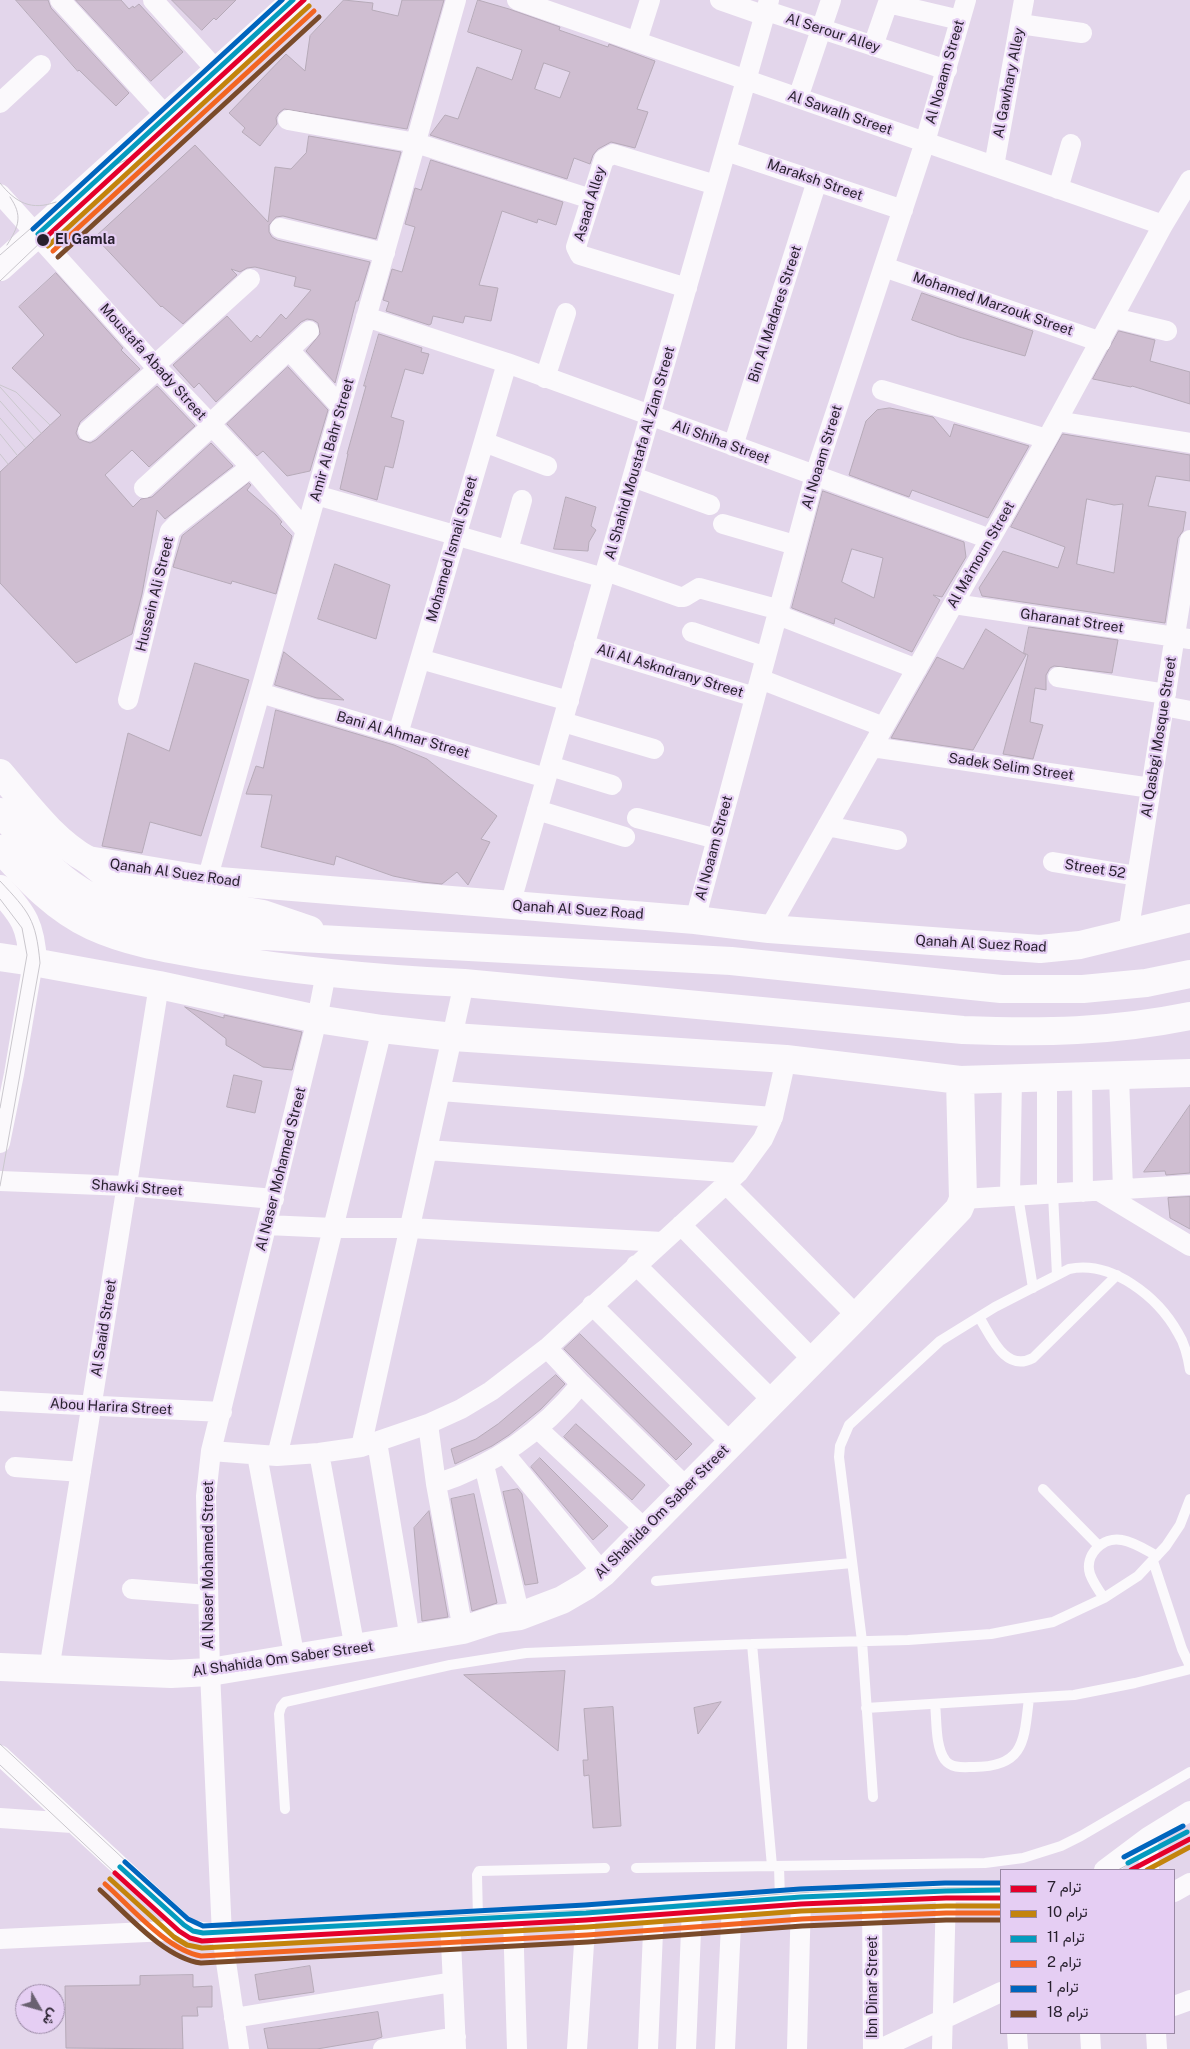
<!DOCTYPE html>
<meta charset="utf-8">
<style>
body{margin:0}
#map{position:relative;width:1190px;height:2049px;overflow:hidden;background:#e3d6eb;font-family:"Public Sans",Vazirmatn,sans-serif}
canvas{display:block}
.legend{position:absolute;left:1000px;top:1869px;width:175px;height:165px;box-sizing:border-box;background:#e5cef3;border:1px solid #9988a4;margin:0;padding:6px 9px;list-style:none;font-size:15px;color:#28202e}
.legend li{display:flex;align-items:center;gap:10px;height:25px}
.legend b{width:25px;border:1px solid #9988a4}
.north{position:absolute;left:15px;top:1984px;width:50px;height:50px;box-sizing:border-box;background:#e5cef3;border:1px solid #9988a4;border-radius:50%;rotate:128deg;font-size:14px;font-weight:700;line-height:20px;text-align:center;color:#28202e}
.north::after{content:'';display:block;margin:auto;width:18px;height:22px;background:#696070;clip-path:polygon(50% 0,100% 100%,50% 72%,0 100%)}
</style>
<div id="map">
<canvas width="1190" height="2049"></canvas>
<ul class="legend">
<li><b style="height:6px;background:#e4002b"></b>ترام 7</li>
<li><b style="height:6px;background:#c3840c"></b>ترام 10</li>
<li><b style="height:6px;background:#049bbe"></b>ترام 11</li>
<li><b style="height:6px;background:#f26522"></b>ترام 2</li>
<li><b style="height:6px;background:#0065bd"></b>ترام 1</li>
<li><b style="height:6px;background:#7a4b2a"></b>ترام 18</li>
</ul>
<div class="north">ش</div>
</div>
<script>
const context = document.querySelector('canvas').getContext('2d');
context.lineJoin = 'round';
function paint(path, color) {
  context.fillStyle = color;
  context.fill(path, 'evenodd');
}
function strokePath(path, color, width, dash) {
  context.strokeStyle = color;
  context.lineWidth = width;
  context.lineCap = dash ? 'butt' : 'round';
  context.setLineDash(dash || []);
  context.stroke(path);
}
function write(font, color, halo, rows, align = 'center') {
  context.font = font + ' "Public Sans",sans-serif';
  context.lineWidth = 4.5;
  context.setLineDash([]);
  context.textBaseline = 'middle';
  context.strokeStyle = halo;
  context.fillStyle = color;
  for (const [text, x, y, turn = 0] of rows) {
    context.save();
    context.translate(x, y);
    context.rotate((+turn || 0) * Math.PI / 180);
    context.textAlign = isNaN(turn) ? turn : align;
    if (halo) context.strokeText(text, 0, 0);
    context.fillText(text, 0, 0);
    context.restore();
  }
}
const building = new Path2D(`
 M16 0H48L51 8 129 93 116 106 79 70 78 71Z
 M76 0H121L129 9 133 6 134 8 139 4 183 52 151 81Z
 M172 0H236L216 20 214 18 202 30Z
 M344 0 373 3 372 10 398 16 402 0H444L407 129 284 109 279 113 276 118 277 124 260 146 242 132 245 128 229 113 286 54 305 71 310 36Z
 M478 0 509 9 560 27 559 30 608 47 609 44 655 61 637 109 648 112 635 148 611 142 598 149 593 155 590 164 574 158 567 179 430 135 445 115 458 119 477 67 512 80 522 50 468 32ZM544 63 570 72 560 98 535 89Z
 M309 136 401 152 376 239 283 216 276 217 269 225V232L272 237 277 240 370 262 358 301H356L335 383 306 351 320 334 318 323 313 320 307 319 301 322 216 402 199 383 194 388 173 365 227 316 251 342 257 335 260 338 281 314 286 319 311 290 294 286 296 277 255 267 247 268 240 272 231 269 237 275 183 324 162 306 161 307 95 237 195 145 268 222 275 167 291 169 306 153Z
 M431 160 563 202 556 225 538 219 537 223 502 211 479 285 498 288 491 321 465 316 463 323 433 316 431 324 429 325 386 311 389 302 383 300 392 269 402 272 415 227 405 224 415 188 421 190Z
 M56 273 123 348 121 350 140 369 80 422 76 433 79 439 90 443 96 440 157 386 195 426 149 467 132 450 105 475 133 507 141 499 152 497 211 443 233 466 165 519 157 510 142 594 132 634 76 663 0 583V472L61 415 12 368 44 335 19 307Z
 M922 293 1033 331 1025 356 959 337 912 320Z
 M1119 331 1155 340 1150 361 1190 372V404L1132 386 1131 387 1093 379Z
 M379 334 422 348 421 352 429 354 423 374 405 369 391 417 404 421 400 439 393 468 385 466 377 500 340 489 348 454H347L366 386H364Z
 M288 367 328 410 310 471 287 476 263 451 257 456 227 424Z
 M890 408 933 417 950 437 954 424 1029 446 988 518 912 490 909 497 849 475 866 421 877 410Z
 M1063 434 1190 455V481L1156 476 1148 506 1186 512 1183 531 1178 538 1165 623 982 596 979 588 1003 551 1058 568 1065 547 1011 527ZM1087 499 1114 505 1123 504 1114 573 1077 564Z
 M249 483 251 485 247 490 276 515 282 522 280 524 292 536 276 594 232 581 231 584 173 567 182 536Z
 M823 491 964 542 966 557 942 597 933 595 940 600 912 652 835 618 834 624 792 608ZM852 549 883 558 874 598 842 582Z
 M566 497 596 507 591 526 596 530 589 542 588 551 554 549Z
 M335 564 390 585 376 639 318 619Z
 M1029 627 1118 640 1112 673 1054 666 1050 668 1046 675V690L1035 688 1030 722 1043 725 1033 759 1003 754 1028 655 1024 653Z
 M986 629 1026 655 973 750 891 738 937 657 963 669Z
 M284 652 344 700 317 698 275 685Z
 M195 663 249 680 201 836 150 822 142 853 102 846 128 733 169 751Z
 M276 710 394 745 427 759 497 816 481 839 490 842 468 885 457 872 442 884 422 882 393 876 336 856 334 865 261 847 272 795 246 794 256 766 263 768Z
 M185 1007 224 1018V1015L302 1032 292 1070 263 1067 226 1045V1039Z
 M234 1075 262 1081 255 1113 227 1107Z
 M1190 1105V1173L1166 1175 1165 1171 1144 1172Z
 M1190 1197V1229L1170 1218 1168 1198Z
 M580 1334 692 1444 676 1460 564 1349Z
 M556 1375 565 1384 541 1409 509 1435 492 1446 455 1464 451 1449 476 1439 498 1424Z
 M576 1424 645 1485 632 1500 564 1437Z
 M540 1458 608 1526 593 1540 531 1467Z
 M518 1489 522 1494 538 1583 525 1585 503 1492Z
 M474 1494 497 1603 472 1611 451 1499Z
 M429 1511 448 1617 422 1621 414 1528Z
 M565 1671 558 1751 464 1675Z
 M721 1702 698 1734 694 1708Z
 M613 1707 621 1826 593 1828 589 1775 584 1776 583 1760H588L584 1709Z
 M310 1966 314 1992 259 2000 255 1975Z
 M193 1975V1987L212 1986V2007H197L198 2016H182L183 2049 66 2048 65 1986 140 1985V1976Z
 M378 2012 382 2037 376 2039 317 2049H268L264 2029Z`);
paint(building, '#cfbed1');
strokePath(building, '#b6aab8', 1);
strokePath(new Path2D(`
 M1053 1194 1057 1275
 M1018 1196 1033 1288
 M979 1317C991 1336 1005 1373 1033 1358L1117 1275
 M1043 1489 1099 1546
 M1153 1561 1182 1649 1190 1666
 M656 1581 852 1563
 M1104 1598C1099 1591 1093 1582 1090 1574 1084 1555 1103 1536 1122 1540 1134 1542 1146 1550 1157 1556
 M752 1644 772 1866
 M935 1704C937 1721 935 1746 945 1760 952 1769 964 1767 974 1767 1025 1767 1024 1740 1029 1698
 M866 1708 1074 1695 1135 1683 1190 1669
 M873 1797 862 1641 839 1457 840 1446 849 1425 940 1341 995 1307 1069 1269C1112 1260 1158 1297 1178 1333 1185 1344 1188 1357 1190 1370
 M285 1809 279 1714 281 1707 285 1702 450 1665 526 1653 752 1644 908 1640 991 1634 1053 1622 1104 1598 1138 1576 1166 1546 1180 1525 1190 1499
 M779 1866 780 1900
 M636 1868 985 1863 1023 1858 1061 1846 1081 1836 1190 1772
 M478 1919 477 1875 479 1871 605 1868`), '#fbf9fc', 10);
strokePath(new Path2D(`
 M60 0 167 117
 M153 0 217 71
 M517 0 1163 225
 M720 0 760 14 770 12 947 70
 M888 3 960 20
 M1020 24 1082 33
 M637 41 650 0
 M873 46 889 0
 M798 98 831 0
 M0 103 41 65
 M288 120 416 143 591 199
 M726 151 903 210
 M994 166 1024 0
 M1058 189 1071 144
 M0 194 158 369 251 467 306 531
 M280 228 385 253
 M884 267 1101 342
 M687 288 580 255 576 247 604 159 613 154 716 185
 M366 317 507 363 990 539
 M1114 318 1167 331
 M289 350 341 407
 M155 365 250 279
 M545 378 566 313
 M882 390 1047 439
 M1057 421 1190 443
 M210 424 309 331
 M88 431 158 369
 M484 442 547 466
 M733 446 817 181
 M633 477 710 505
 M144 488 212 426
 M316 495 604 578
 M723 524 795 545
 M508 550 522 500
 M606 571 680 597H684L699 588 780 610
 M954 604 1190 639
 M778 615 917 669
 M692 632 766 657
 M584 645 755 697
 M420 659 569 701
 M1058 677 1166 694
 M760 679 884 727
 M260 693 546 778
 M128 700 170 531 177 524 251 467
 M1164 706 1190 711
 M563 722 654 749
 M398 734 507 363
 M872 747 1151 788
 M550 766 612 785
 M537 810 625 837
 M637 818 717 839
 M827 826 897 840
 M1053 862 1137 876
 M207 880 456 0
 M510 905 769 0
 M695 920 815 475 925 142 966 0
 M769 929 1047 439 1163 225 1190 180
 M1128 934 1190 540
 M1082 1076 1083 1192
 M1119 1076 1123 1189
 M1047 1078V1194
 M441 1091 773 1117
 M0 1143 14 1074 33 962
 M428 1150 738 1173
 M0 1181 126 1186 274 1199
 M726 1184 857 1316
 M1099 1191 1190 1246
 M1010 1196 1012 1078
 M963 1199 1190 1185
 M267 1225 333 1228H410L662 1242
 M681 1225 813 1360
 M636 1265 773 1401
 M592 1305 731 1443
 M547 1348 581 1384 687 1488
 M0 1401 222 1412
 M428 1424 436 1484 463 1630
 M538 1429 646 1530
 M377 1442 410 1639
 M361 1447 464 983
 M211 1451 277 1456 319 1453 361 1447 428 1424 461 1409 491 1391 547 1348 738 1173 763 1139 773 1117 786 1059
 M319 1453 355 1649
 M505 1454 603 1573
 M257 1455 295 1659
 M277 1456 382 1029
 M484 1465 520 1616
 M15 1467 81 1472
 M436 1484C495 1465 542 1432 581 1384
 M132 1589 208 1595
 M49 1670 159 985
 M0 1755 189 1930
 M0 1818 72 1823
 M1148 1837 1149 1870
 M1104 1870 1148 1837 1190 1811
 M1174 1892 1190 1883
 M872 1895 873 2049
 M513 1918 517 2049
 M450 1920 456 2049
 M0 1939 189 1930 222 1935 450 1920 692 1908 801 1898 946 1892 1001 1893
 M1174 2006 1190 2000
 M234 2018 453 1982
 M1017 2033 1018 2049
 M1090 2033 1091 2049
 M1156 2033 1157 2049
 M239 2049 222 1935 210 1672 206 1496 211 1451 317 1019 326 973
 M383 2049 456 2037
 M577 2049 586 1914
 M648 2049 654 1909
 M686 2049 692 1908
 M725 2049 732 1904
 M797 2049 801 1898
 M880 2049 1001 1992
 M942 2049 946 1892`), '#fbf9fc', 20);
strokePath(new Path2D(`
 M0 267 296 0
 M0 773C27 804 52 840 88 860L207 880 695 920 769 929 1040 949 1080 945 1190 918
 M0 889C24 915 31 926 33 962
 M0 957 33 962 159 985 317 1019 382 1029 453 1037 786 1059 960 1080 1190 1073
 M0 1667 171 1674 210 1672 463 1630 497 1619 520 1616 562 1600 586 1586 603 1573 857 1316 959 1209 963 1199 960 1080`), '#fbf9fc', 28);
strokePath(new Path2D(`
 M0 812C24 838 48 871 79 890 127 921 189 926 245 935L731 961 1001 989H1083L1146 983 1190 974
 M0 849C27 878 55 909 92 926 129 943 169 949 209 956 294 971 378 979 464 983L963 1030C1042 1033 1112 1032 1190 1016
 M88 860 119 885 140 892 263 914 310 930`), '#fbf9fc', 28);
strokePath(new Path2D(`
 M103 171 136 155
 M0 183C16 203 31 211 56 202
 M7 245C19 226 23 216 10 197
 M0 255 90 177 285 0
 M0 281 43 240
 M0 385 16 392 50 425
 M0 387 41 433
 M0 401 34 440
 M0 418 26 448
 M0 434 17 455
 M0 454 8 464
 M0 881C29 912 36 919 40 963L0 1186
 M0 899 22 928 27 955 0 1108
 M0 1744 187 1918 204 1926 221 1928C365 1918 509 1915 653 1906 696 1903 739 1897 782 1894 855 1889 928 1887 1001 1888
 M0 1765 115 1873
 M1118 1870 1190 1830`), '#cac7cd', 1);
strokePath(new Path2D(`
 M43 240 304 0
 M1131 1870 1190 1839
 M115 1873 179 1931 190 1938 202 1941 586 1920 801 1904 946 1898H1001`), '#e4002b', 5);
strokePath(new Path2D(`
 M48 246 309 6
 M1147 1870 1190 1847
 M110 1879 174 1937 187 1945 202 1948 587 1927 801 1911 946 1906H1001`), '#c3840c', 5);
strokePath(new Path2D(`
 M38 234 293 0
 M1128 1863 1187 1832
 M120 1867 184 1925 193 1931 203 1933 586 1913 801 1897 946 1891 1001 1890`), '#049bbe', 5);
strokePath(new Path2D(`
 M53 251 314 11
 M105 1884C131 1907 167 1950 201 1956L587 1935 802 1919 946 1913H1001`), '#f26522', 5);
strokePath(new Path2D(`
 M33 229 282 0
 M1124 1857 1183 1826
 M125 1862 188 1919 203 1926 585 1905 800 1889 945 1883H1001`), '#0065bd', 5);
strokePath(new Path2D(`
 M58 257 319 17
 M100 1890C127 1914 164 1958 201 1963L588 1942 802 1926 946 1920H1001`), '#7a4b2a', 5);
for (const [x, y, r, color] of [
 [43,240,7,"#28202e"]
]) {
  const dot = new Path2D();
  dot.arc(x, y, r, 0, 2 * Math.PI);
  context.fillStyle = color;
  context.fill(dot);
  strokePath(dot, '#e5cef3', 2);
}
write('14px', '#28202e', '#e5cef3', [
 ["Al Serour Alley",833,33,18],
 ["Al Noaam Street",945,72,-74],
 ["Al Gawhary Alley",1009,83,-79],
 ["Al Sawalh Street",840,113,19],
 ["Maraksh Street",815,180,19],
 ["Asaad Alley",590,204,-73],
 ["Mohamed Marzouk Street",993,304,19],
 ["Bin Al Madares Street",775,314,-72],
 ["Moustafa Abady Street",153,362,48],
 ["Amir Al Bahr Street",332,440,-74],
 ["Ali Shiha Street",721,442,20],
 ["Al Shahid Moustafa Al Zian Street",640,453,-74],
 ["Al Noaam Street",822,457,-73],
 ["Mohamed Ismail Street",452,549,-74],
 ["Al Ma'moun Street",981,555,-60],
 ["Hussein Ali Street",155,594,-76],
 ["Gharanat Street",1072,621,8],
 ["Ali Al Askndrany Street",670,671,17],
 ["Bani Al Ahmar Street",403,735,16],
 ["Al Qasbgi Mosque Street",1159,737,-81],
 ["Sadek Selim Street",1011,767,8],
 ["Al Noaam Street",714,848,-75],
 ["Street 52",1095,869,9],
 ["Qanah Al Suez Road",175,873,8],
 ["Qanah Al Suez Road",578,910,4],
 ["Qanah Al Suez Road",981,944,3],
 ["Al Naser Mohamed Street",281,1169,-76],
 ["Shawki Street",137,1188,4],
 ["Al Saaid Street",104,1328,-81],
 ["Abou Harira Street",111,1407,3],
 ["Al Shahida Om Saber Street",662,1512,-45],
 ["Al Naser Mohamed Street",209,1565,-90],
 ["Al Shahida Om Saber Street",283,1659,-8],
 ["Ibn Dinar Street",873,1987,-90]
]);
write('bold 14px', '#28202e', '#e5cef3', [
 ["El Gamla",55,240]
], 'left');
</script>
